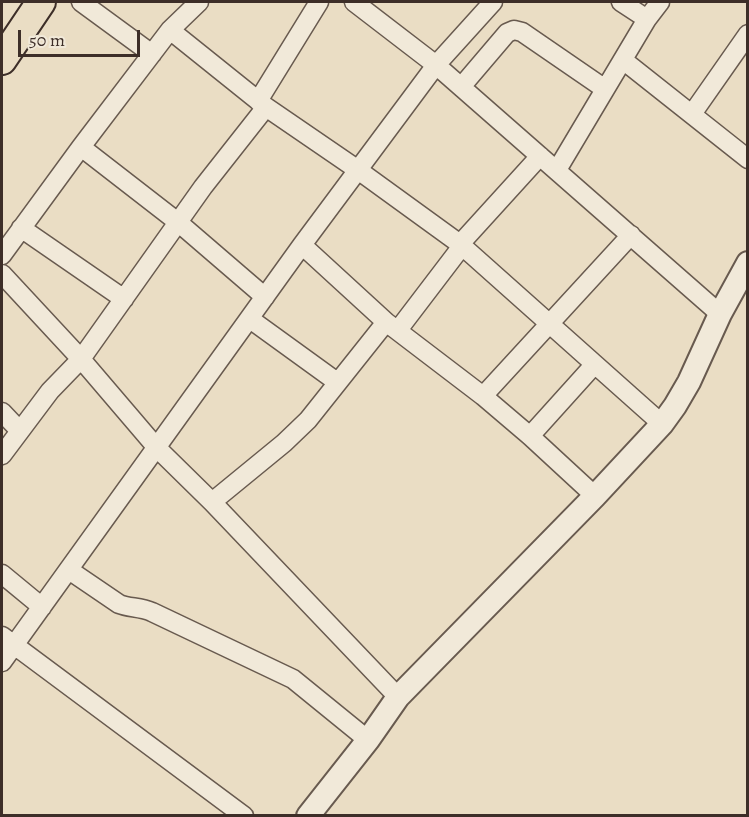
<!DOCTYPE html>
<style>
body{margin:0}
#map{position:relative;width:749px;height:817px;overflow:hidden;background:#eaddc4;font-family:Alegreya,serif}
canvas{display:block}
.frame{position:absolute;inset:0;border:3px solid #3d2e28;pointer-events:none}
.scale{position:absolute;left:18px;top:30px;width:122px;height:27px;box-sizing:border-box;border:3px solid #3d2e28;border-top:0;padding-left:8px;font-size:18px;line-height:21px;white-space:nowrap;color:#3d2e28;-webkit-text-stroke:4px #f1e9d9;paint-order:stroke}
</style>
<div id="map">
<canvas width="749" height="817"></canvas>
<div class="frame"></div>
<div class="scale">50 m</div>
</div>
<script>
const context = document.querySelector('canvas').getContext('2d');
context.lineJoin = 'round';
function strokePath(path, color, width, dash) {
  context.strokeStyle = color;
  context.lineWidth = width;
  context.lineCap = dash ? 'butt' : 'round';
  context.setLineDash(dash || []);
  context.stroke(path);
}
const minor = new Path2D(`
 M81 2 152 54
 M354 2 436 65 720 314
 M621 2 647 19
 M170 30 266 107 358 170 460 244 662 424
 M623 60 748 159
 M461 87 507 33 514 30 522 32 605 89
 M258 101 319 2
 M692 114 748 34
 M81 147 179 223 265 297
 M557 170 647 19 660 2
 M21 228 124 299
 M460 244 540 156
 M302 245 386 322 483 396 530 436 595 496
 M2 255 81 147 170 30 199 2
 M2 274 81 359 157 448 212 502 398 697
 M250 319 337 382
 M398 330 462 246
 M483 396 631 235
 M2 412 20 431 2 455
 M20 431 50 391 81 359 203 187 266 107
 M530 436 594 365
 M212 502 284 443 308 420 386 322
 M69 570 119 604C129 608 140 607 152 612L293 679 368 740
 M2 574 42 607
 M2 636 244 816
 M2 662 302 245 436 65 493 2`);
const tertiary = new Path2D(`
 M308 816 368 740 398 697 595 496 662 424 675 406 689 382 720 314 748 263`);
const primary = new Path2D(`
 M2 60 41 2`);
strokePath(minor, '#685a4f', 21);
strokePath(tertiary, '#685a4f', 26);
strokePath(primary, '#3d2e28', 32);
strokePath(minor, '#f1e9d9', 18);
strokePath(tertiary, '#f1e9d9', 22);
strokePath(primary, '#eaddc4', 28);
</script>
